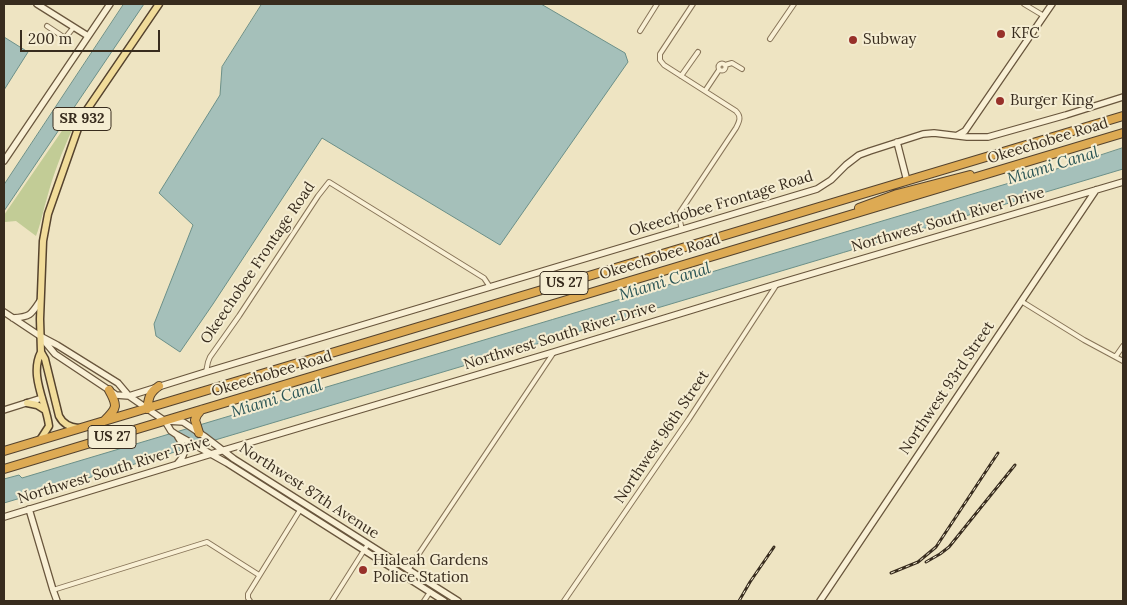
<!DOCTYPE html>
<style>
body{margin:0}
#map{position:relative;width:1127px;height:605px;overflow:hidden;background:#eee4c2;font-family:Lora,serif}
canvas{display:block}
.frame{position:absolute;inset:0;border:5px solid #382c1e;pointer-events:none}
.scale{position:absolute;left:20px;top:30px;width:140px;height:22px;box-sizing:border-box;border:2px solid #382c1e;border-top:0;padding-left:6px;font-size:15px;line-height:18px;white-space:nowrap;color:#382c1e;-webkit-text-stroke:4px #f5edd2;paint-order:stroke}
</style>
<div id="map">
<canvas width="1127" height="605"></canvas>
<div class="frame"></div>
<div class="scale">200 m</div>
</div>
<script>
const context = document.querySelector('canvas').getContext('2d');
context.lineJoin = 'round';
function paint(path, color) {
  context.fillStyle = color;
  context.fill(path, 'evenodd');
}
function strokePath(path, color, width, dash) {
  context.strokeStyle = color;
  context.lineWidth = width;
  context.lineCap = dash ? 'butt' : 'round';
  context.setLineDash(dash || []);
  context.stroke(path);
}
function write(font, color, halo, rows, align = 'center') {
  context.font = font + ' Lora,serif';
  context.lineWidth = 4;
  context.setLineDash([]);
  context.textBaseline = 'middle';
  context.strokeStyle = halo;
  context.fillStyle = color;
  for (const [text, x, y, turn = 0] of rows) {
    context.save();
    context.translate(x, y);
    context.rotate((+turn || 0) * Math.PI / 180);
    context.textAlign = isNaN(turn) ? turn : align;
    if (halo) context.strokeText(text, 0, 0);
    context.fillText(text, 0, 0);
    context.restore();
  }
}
paint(new Path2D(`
 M66 125 72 130C62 152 53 175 47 198 43 211 41 223 36 236L16 221 5 222 4 223V215Z`), '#c2cc96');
const water = new Path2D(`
 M124 4H144L4 211V185Z
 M262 4H541L625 53 628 62 500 245 322 138 213 304 180 352 156 336 154 324 193 225 159 193 220 95 222 67Z
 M4 37 28 52 4 90Z
 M1123 148V169L4 503V479L19 475 22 478 32 475 1073 164Z`);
paint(water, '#a5c0ba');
strokePath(water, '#6b8f88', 1);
const street = new Path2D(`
 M1024 4 1044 16
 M47 26 65 38 74 27
 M640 31 657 4
 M770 39 794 4
 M718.5 67a3.5 3.5 0 1 1 7 0a3.5 3.5 0 1 1-7 0Z
 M725 65 732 63 742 69
 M681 76 698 52
 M705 91 719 70
 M682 230 679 217 680 212 736 128C739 122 742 117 736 111L664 65 660 60V54L693 4
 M1021 301 1084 340 1123 361
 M1116 356 1123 346
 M206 372 208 362 210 357 239 316 318 196 329 182 484 278 490 287
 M408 570 554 352
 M53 590 207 542 259 575
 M250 601 248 598V594L300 510
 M332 601 368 544
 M424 601 430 592
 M564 601 689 419 777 284`);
const secondary = new Path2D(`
 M37 4 88 36
 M958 135 965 131 1052 4
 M897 142 907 181
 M4 161 110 4
 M4 312 40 336 57 345 118 383 129 396 165 421 171 431 177 435 227 463 444 601
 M13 318C30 317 31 315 40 301
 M40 336 55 354 109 390 116 395 129 396 206 372 817 189 831 180 846 165 859 155 870 151 923 134 934 133 967 137H988L1066 115 1123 97
 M4 410 42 398
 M168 421 183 422 204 436 234 459 458 601
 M177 464C187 453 186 449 178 437
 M29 509 53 590 57 601
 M4 517 211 454 554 352 777 284 1123 182
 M820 601 1096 190`);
const primary = new Path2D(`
 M27 403 37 405 45 410
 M78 428C69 427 63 424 59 416L45 359 41 352 40 319 43 241 48 214 82 117 159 4
 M40 440 49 426C46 402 29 375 41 352`);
const highway = new Path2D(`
 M859 208 897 194 970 175
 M147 409C149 397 149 393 159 386
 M105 420C117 408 118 406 109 390
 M199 433 195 420 197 415 201 410
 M4 451 1123 116
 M4 469 1123 133`);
strokePath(street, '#887559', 6);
strokePath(secondary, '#69563d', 8);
strokePath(primary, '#55432e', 9);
strokePath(highway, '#55432e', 10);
strokePath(street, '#f9f0d5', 4);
strokePath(secondary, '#f9f0d5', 5.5);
strokePath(primary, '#f1dc9a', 6);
strokePath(highway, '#ddaa53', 8);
const rail = new Path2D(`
 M926 562 940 554 949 547 1015 465
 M891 573 918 562 936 547 998 453
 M739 601 750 582 774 547`);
strokePath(rail, '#382c1e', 3);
strokePath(rail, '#f5edd2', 1, [4]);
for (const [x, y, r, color] of [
 [1001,34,5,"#973029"],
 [853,40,5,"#973029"],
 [1000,101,5,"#973029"],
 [363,570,5,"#973029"]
]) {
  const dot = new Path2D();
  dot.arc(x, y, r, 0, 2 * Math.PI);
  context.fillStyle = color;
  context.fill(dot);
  strokePath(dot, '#f5edd2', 2);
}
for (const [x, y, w] of [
 [82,119,58],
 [564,283,48],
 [112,437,48]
]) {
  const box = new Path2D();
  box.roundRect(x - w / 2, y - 11.5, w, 23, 4);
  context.fillStyle = '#f5edd2';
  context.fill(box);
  strokePath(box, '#382c1e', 1);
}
write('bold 14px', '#382c1e', null, [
 ["SR 932",82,119],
 ["US 27",564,283],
 ["US 27",112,437]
]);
write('15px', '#382c1e', '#f5edd2', [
 ["KFC",1011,34],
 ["Subway",863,40],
 ["Burger King",1010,101],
 ["Hialeah Gardens",373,561],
 ["Police Station",373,578]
], 'left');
write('15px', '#382c1e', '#f5edd2', [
 ["Okeechobee Road",1048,141,-17],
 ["Okeechobee Frontage Road",721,204,-17],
 ["Northwest South River Drive",948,220,-16],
 ["Okeechobee Road",660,257,-17],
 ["Okeechobee Frontage Road",258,263,-56],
 ["Northwest South River Drive",560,336,-17],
 ["Okeechobee Road",272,374,-17],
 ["Northwest 93rd Street",947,388,-56],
 ["Northwest 96th Street",662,437,-56],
 ["Northwest South River Drive",114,470,-17],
 ["Northwest 87th Avenue",309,491,33]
]);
write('italic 16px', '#2d5757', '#f5edd2', [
 ["Miami Canal",1053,166,-17],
 ["Miami Canal",665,282,-17],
 ["Miami Canal",277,399,-17]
]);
</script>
